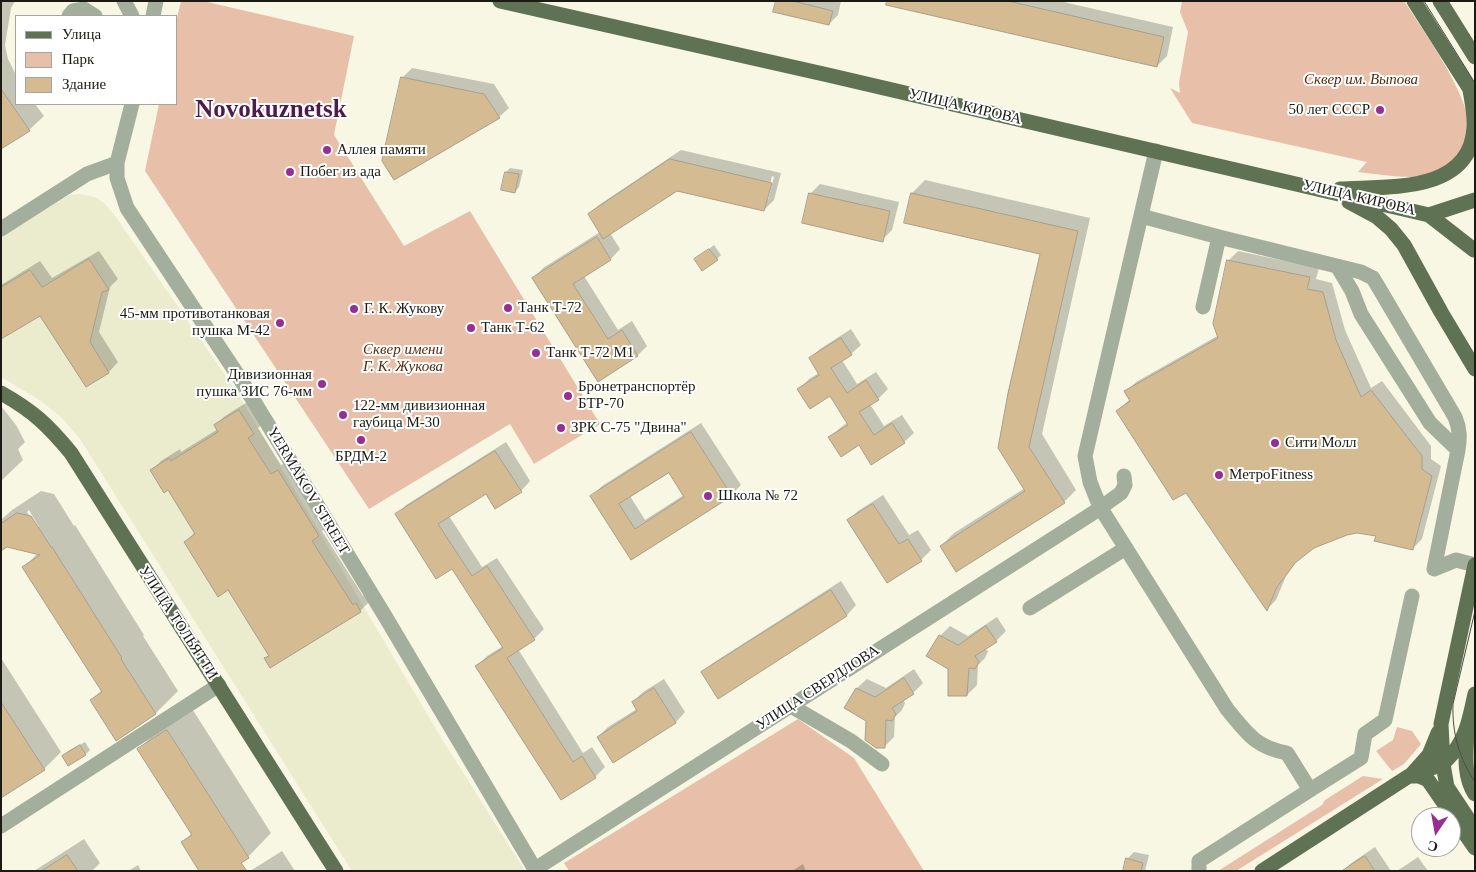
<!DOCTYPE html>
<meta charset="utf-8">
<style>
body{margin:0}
#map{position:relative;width:1476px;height:872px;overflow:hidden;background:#f7f7e3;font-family:Georgia,serif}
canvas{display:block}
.frame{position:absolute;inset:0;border:2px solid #1b1b13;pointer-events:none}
.legend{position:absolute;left:15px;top:15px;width:162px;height:90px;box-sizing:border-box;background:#fff;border:1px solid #a4a4a1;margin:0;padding:6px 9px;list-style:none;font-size:15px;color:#1b1b13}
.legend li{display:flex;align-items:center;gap:10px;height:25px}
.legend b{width:25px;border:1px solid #a4a4a1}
.north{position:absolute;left:1411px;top:807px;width:50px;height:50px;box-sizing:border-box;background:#fff;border:1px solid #a4a4a1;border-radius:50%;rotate:192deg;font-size:14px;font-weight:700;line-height:20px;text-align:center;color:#1b1b13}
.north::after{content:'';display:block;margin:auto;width:18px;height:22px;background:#972e91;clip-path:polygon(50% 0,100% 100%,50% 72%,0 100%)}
</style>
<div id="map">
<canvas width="1476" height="872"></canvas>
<div class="frame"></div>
<ul class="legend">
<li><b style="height:6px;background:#5f7253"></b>Улица</li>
<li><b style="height:14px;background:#e8c0a9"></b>Парк</li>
<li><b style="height:14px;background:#d4bb92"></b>Здание</li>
</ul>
<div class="north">С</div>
</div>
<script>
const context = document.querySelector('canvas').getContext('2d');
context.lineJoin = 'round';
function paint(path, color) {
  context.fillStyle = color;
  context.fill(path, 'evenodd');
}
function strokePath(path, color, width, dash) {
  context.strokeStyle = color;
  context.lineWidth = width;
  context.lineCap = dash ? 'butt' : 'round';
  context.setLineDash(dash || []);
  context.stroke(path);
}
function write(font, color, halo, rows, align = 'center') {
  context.font = font + ' Georgia,serif';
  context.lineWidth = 4;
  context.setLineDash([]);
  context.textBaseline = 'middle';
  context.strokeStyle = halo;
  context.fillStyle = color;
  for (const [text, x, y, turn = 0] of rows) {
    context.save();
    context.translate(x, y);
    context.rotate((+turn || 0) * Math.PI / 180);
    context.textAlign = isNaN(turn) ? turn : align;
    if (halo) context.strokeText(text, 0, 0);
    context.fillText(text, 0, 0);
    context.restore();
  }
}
paint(new Path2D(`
 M80 194 95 197 104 203 116 217 238 394 440 736 525 871H352L80 439 60 416 38 399 1 377V237L69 195Z`), '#ebebce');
paint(new Path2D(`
 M181 1H203L354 36 334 135 404 246 470 211 600 424 534 464 510 424 369 509 145 171 159 104H176V22Z
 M1182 1H1404C1423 30 1468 93 1469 127 1469 135 1464 145 1460 152 1453 165 1438 174 1423 176 1405 179 1377 174 1358 172L1367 162 1192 123 1170 88 1180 93 1179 83 1188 32 1180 12Z
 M798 719 854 758 924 871H569L564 863Z
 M1397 727 1412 731 1421 744 1404 764 1392 771 1376 751 1393 740Z
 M1363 776 1383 779 1236 871H1218L1322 805 1325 800Z`), '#e8c0a9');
paint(new Path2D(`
 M1 1H15L11 8 5 45 8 59 16 75V104H35L44 116 29 130 1 147Z
 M777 1H841L838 15 829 24Z
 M897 1H1059L1173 27 1167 56 1157 66Z
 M412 68 494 84 509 108 499 117 403 77Z
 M681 150 781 173 774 200 764 210 677 189 610 233 620 249 611 259 584 276 618 330 632 321 647 346 638 355 598 380 534 278 543 268 600 232 589 214 599 205ZM772 176 774 177 768 200H766Z
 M510 168 523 170 519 187 515 192 506 172Z
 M925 180 1090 218 1042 434 1076 490 1064 502 941 546 954 533 1025 488 1042 253 906 222 912 193Z
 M820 184 899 202 892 230 882 240 810 194Z
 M714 245 721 255 717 259H696Z
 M99 251 118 279 110 287 99 332 118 362 109 372 86 385 40 314 1 338V285L40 261 52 278Z
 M1238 251 1319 268 1316 279 1332 283 1345 330 1371 388 1382 381 1431 446V459L1441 466 1422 539 1412 549 1378 534 1357 532 1346 534 1313 547 1300 557 1286 576 1276 600 1267 609 1187 491 1117 411 1130 399 1126 392 1136 382 1219 335 1228 261Z
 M851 329 861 345 851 354 842 360 857 384 876 372 888 389 878 399 870 404 884 426 902 415 914 433 904 442 859 443 830 437 840 428 848 422 830 394 799 389 809 379 819 373 810 358 820 349Z
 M249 401 263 423 258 428 281 465 288 462 328 526 322 531 363 596 366 594 370 601 360 611 271 666 266 658 269 655 228 589 185 542 195 532 168 488 152 470 161 461 180 449 181 452 218 429 215 425 225 416Z
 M1 406 16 425 25 442 18 449 23 460 1 481Z
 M701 423 741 485 731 495 632 558 592 496 602 486ZM669 471 684 495 645 520 630 496Z
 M506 442 530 481 521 491 486 493 449 516 482 567 497 558 544 629 534 639 518 649 583 753 592 747 605 767 595 777 561 799 477 666 487 656 503 646 452 567 397 514 406 505Z
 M41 491 54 494 74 526 75 525 144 635 143 636 178 691 156 713 116 739 91 700 102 690 24 567 38 553 7 546 1 550V520L12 510ZM29 510 39 527H36L27 512Z
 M883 495 909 535 918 530 931 550 921 560 848 520 858 511Z
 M841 581 856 605 847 615 718 697 703 673 713 663Z
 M997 617 1006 631 996 641 985 648 988 651 985 658 978 665 977 685 967 695 950 668 940 636 950 626 968 636Z
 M1 658 61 752 44 769 1 757Z
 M914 669 923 683 913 693 903 700 905 703 902 710 895 717 894 737 884 747 867 720 845 708 857 688 867 679 886 688Z
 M664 679 685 712 676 722 614 761 598 737 608 727 637 709 633 702 643 692Z
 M191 707 271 833 248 857 183 842 192 833 139 749 162 726Z
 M85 742 90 750 86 754 64 756 68 751Z
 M84 839 100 863 92 871H34Z
 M1375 847 1391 871H1343L1350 864Z
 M282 851 295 871H249H250Z
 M1134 852 1149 855 1145 871H1124L1127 859Z
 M1418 857 1428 871H1397Z
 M803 864 806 871H792Z
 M138 865 141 871H128Z`), '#0003');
const building = new Path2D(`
 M776 1H793L833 11 829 25 773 12Z
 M887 1H1008L1164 37 1157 67 886 5Z
 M401 77 484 94 500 118 394 180 382 161Z
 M1 89 30 131 1 149Z
 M670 159 772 183 764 211 677 191 603 239 588 214Z
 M505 172 519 174 515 193 501 190Z
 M809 193 890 211 883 242 802 223Z
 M911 193 1078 231 1029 447 1065 503 956 572 940 546 1025 491 998 448 1008 393 1040 254 904 223Z
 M597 237 611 260 573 284 608 339 622 330 638 356 598 382 532 278Z
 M709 249 718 260 702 271 694 259Z
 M89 259 109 290 102 292 90 342 109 373 86 387 40 316 1 339V287L30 270 42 287Z
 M1227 260 1310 277 1307 289 1323 292 1336 340 1361 397 1371 390 1422 456V469L1432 476 1413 550 1374 541 1376 536 1357 533 1347 535 1314 548 1295 563 1277 587 1267 611 1186 493 1173 500 1116 411 1130 401 1124 391 1218 338 1213 324Z
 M841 338 852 355 831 368 847 393 866 380 879 400 859 412 874 435 892 423 905 443 871 465 859 445 841 457 828 437 848 425 830 396 810 409 797 389 819 375 809 358Z
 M239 410 254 434 248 438 271 474 278 470 319 536 312 541 353 605 356 603 361 612 270 668 264 658 269 656 228 590 218 597 184 542 195 534 168 490 164 493 150 470 169 458 171 461 218 432 214 425Z
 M691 432 732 496 631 560 590 496ZM669 473 684 497 635 529 619 504Z
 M495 451 522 492 495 509 486 494 438 524 472 576 487 566 535 640 507 658 573 762 582 756 596 778 561 800 475 666 503 648 452 569 436 579 395 514Z
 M873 504 899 544 908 539 922 561 887 583 847 520Z
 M17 513 31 516 51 547H52L122 658 121 659 156 714 116 741 90 700 102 692 22 567 40 555 7 547 1 551V524Z
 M831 590 847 616 718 699 701 672Z
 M986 626 997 642 975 656 979 662 975 669 969 668 967 696H948V669L926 656 939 635 958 645Z
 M904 678 914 694 892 708 896 714 892 721 886 720 885 748H876L865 740 866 721 844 708 856 688 875 697Z
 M654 688 676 723 613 763 597 737 637 711 632 702Z
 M1 702 45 770 1 798Z
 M167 730 249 858 241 863 247 871H199L181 842 192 835 137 749Z
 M80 745 86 755 68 766 62 756Z
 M67 855 78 871H42Z
 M1365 856 1375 871H1342Z
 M1126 858 1143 863 1141 871H1123Z`);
paint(building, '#d4bb92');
strokePath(building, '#a99e8d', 1);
strokePath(new Path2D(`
 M124 1 132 16
 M69 16 73 11 84 9 95 16
 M153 16 156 1
 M132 104 117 163V178L127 208 239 377 385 616 536 871
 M1156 151 1085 456 1090 482 1100 507 1227 709C1247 733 1255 747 1287 753L1310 790 1199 861V871
 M1141 216 1219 237 1361 272 1373 278 1455 417C1460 429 1460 438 1458 450L1434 569 1456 560 1475 565
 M1 229 87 174 117 163
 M1337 266 1352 291 1361 314 1430 423 1458 450
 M1203 307 1219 237
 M1030 608 1126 548
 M791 706 851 741 882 764
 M1310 790 1361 758 1365 734 1385 720 1412 596
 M1 826 219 685
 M535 869 1093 513 1121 493 1125 485 1124 476`), '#a3ae9c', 15);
strokePath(new Path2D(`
 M500 1 828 75 1429 215 1474 250
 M1414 1 1475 97
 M1440 1 1475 57
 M1340 189C1387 186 1470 194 1474 128 1475 116 1472 102 1470 90
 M1349 202 1377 217 1391 229 1404 245 1441 312 1475 369
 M1429 215 1475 200
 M1 393C33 411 48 425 71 453L336 871
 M1475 565 1441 724 1443 764 1447 787 1475 829
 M1467 732C1466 753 1463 776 1475 794
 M1443 764C1448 758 1454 753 1458 746 1468 731 1471 711 1475 694
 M1412 774 1429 755 1438 733
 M1410 776H1419L1428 780 1475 848
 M1262 871 1409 776 1443 764`), '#5f7253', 15);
strokePath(new Path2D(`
 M1424 1 1475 83
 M1475 611 1453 704C1452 733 1459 758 1475 782`), '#4e4e43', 1);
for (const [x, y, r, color] of [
 [1380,110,5,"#972e91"],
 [327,150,5,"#972e91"],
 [290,172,5,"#972e91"],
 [508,308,5,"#972e91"],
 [354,309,5,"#972e91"],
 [280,323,5,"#972e91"],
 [471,328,5,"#972e91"],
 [536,353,5,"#972e91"],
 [322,384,5,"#972e91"],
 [568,396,5,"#972e91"],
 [343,415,5,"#972e91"],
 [561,428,5,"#972e91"],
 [361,440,5,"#972e91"],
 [1275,443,5,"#972e91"],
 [1219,475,5,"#972e91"],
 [708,496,5,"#972e91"]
]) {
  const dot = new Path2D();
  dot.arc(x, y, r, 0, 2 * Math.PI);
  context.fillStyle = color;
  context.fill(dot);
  strokePath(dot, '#fff', 2);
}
write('italic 15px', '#542b0e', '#fff', [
 ["Сквер им. Выпова",1361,80],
 ["Сквер имени",403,350],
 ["Г. К. Жукова",403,367]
]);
write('15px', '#1b1b13', '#fff', [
 ["УЛИЦА КИРОВА",965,107,13],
 ["УЛИЦА КИРОВА",1359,198,13],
 ["YERMAKOV STREET",308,491,59],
 ["УЛИЦА ТОЛЬЯТТИ",178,623,57],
 ["УЛИЦА СВЕРДЛОВА",818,688,-33]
]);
write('15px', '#1b1b13', '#fff', [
 ["50 лет СССР",1370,110,"right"],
 ["Аллея памяти",337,150],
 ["Побег из ада",300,172],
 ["Танк Т-72",518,308],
 ["Г. К. Жукову",364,309],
 ["45-мм противотанковая",270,314,"right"],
 ["пушка М-42",270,331,"right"],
 ["Танк Т-62",481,328],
 ["Танк Т-72 М1",546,353],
 ["Дивизионная",312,375,"right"],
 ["пушка ЗИС 76-мм",312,392,"right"],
 ["Бронетранспортёр",578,387],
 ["БТР-70",578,404],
 ["122-мм дивизионная",353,406],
 ["гаубица М-30",353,423],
 ["ЗРК С-75 \"Двина\"",571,428],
 ["Сити Молл",1285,443],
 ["БРДМ-2",361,457,"center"],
 ["МетроFitness",1229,475],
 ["Школа № 72",718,496]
], 'left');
write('bold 25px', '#4e1c4b', '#fff', [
 ["Novokuznetsk",271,111]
]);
</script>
